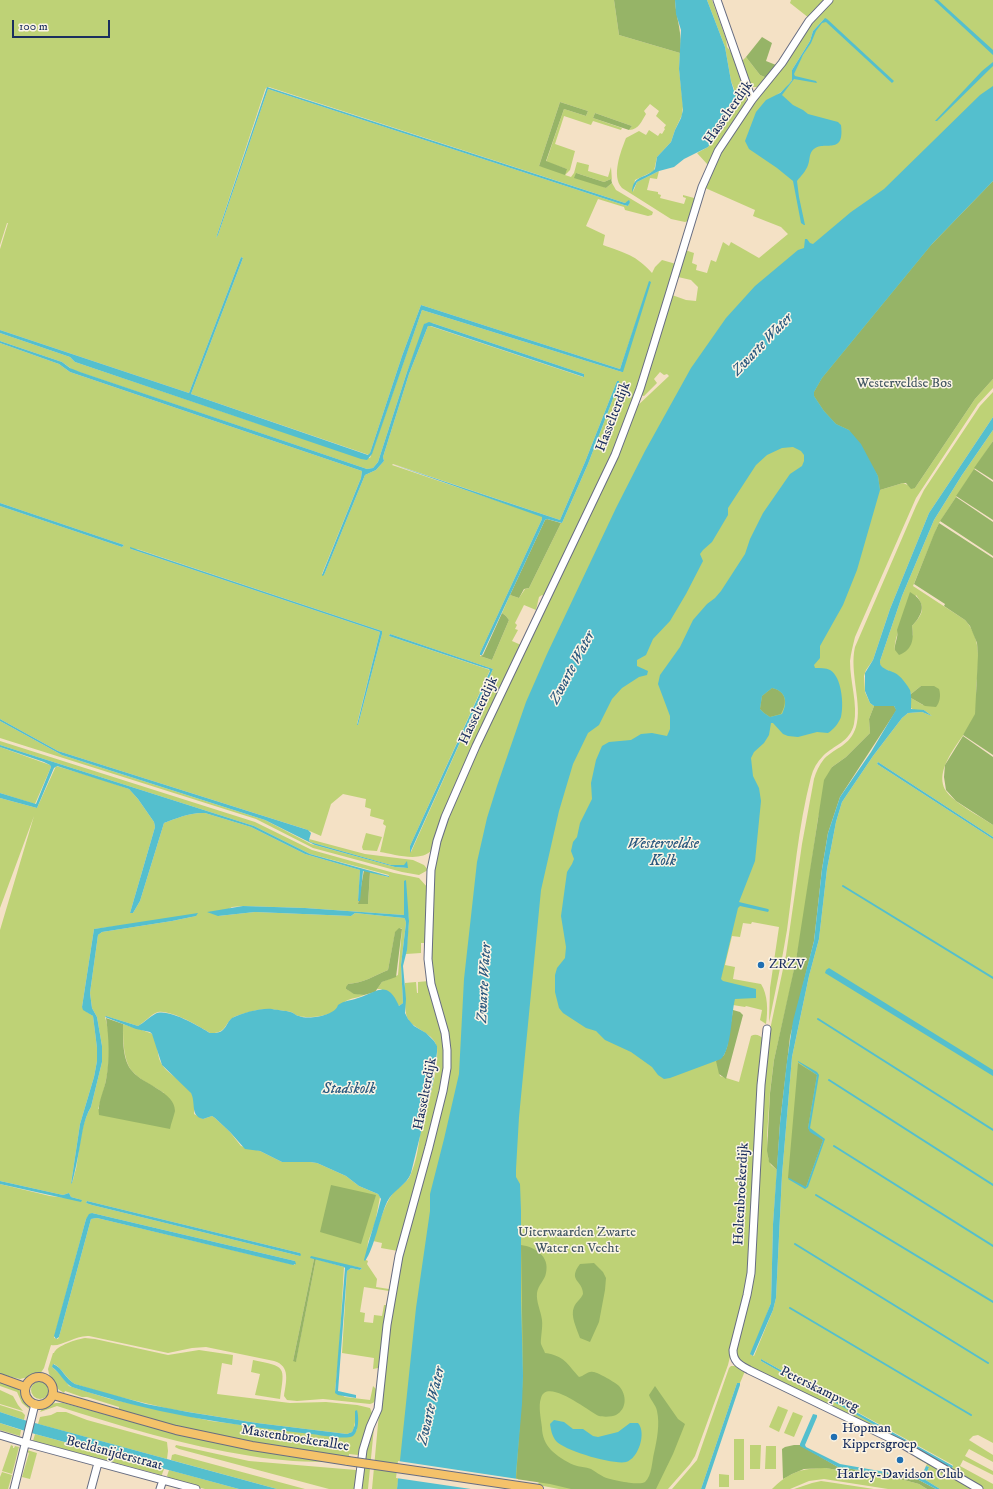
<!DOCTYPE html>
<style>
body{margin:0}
#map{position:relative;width:993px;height:1489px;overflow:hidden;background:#f4e1c5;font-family:"IM FELL DW Pica",serif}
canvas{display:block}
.scale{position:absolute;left:12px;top:20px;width:98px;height:18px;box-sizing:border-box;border:2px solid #1b2f5e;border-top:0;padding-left:5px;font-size:12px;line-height:14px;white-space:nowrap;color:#1b2f5e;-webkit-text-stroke:3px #fcf5e5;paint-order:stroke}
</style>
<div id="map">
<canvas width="993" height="1489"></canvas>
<div class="scale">100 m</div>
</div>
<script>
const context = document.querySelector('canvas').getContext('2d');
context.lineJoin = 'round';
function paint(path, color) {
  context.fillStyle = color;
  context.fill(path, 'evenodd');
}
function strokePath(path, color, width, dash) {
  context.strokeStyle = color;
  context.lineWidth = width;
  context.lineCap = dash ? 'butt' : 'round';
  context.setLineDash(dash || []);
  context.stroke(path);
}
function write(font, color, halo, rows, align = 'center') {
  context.font = font + ' "IM FELL DW Pica",serif';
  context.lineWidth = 3;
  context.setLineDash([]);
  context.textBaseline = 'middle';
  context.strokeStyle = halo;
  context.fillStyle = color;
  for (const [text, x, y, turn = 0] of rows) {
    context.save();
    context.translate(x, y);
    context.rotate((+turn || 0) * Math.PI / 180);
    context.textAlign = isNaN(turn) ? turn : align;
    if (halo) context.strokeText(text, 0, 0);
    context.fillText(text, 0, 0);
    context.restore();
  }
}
paint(new Path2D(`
 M0 0H614L619 35 680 53 679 69 683 106 682 115 675 130 671 142 657 157 654 171 635 180 633 192 637 182 659 171 657 179 650 178 647 190 658 192V194L661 195 660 198 684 204 686 198 683 197V195L694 198 695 200 688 221 685 222 671 219 622 188C611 176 621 151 626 138L639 131 646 135 649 130 658 136 660 133 662 134 665 129 664 128 666 125 656 116 659 111 650 104 644 111 646 114C642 120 639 130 629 130L632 126 595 113 593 118 622 128 621 130 593 121 591 125 564 116 555 144 575 151 570 170 565 175 571 177 574 173 577 162 589 165 588 171 608 177 611 167 612 181 611 179 604 182 576 173 606 188 612 183 616 190 653 212 652 215 648 216 625 210 624 207 598 199 586 226 605 235 603 245C625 253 636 255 652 273L655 267 662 260 676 264 631 407 612 455 545 597 542 595 539 597 536 610 524 605 515 623 517 625 515 629 518 630 512 641 521 645 432 850C420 863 394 854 380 852L386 826 383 824 384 820 370 816 371 809 365 807 366 799 343 794 331 804 321 836 305 829 58 751 0 719V506L122 547 124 545 0 503V343L59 364 70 372 362 471 361 478 322 574 324 575 365 475 376 470 384 461 383 457 409 374 428 326H430L583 377 584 374 432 323H426L407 372 378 462 373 468 367 469 73 370 62 362 0 341V333L70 357 75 362 253 422 370 458 422 310 622 372 650 281 620 369 421 305 402 356 370 453 369 455 191 394 243 258 241 257 189 393 0 330V249L8 223H7L0 245ZM269 87 625 203 630 201 628 206 624 205 268 89 218 235 216 238 265 90 266 88ZM560 102 588 111 586 116 564 109 546 162 567 169 539 166ZM617 381 619 382V383L588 464 562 523H561L529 588 525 589 519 598 510 595 502 613 506 616 509 620 492 660 480 656V653L542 519V516L392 465 393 464 560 520 585 462ZM131 549H137L382 631V634L358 725 357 724 380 632ZM390 634 493 669 411 852 410 846 490 670 392 637 389 636Z
 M707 0H712L726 39 727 47 736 58 747 96 744 108 708 165 697 153 708 147 736 106 734 89 731 81 725 47Z
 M791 0H826L809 18 790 3Z
 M830 0H993V181L932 244 880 490 903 483 915 488 975 399 993 379V388L978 404 916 498 855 637C853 645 851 653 850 661 850 682 858 704 854 724 850 742 834 745 823 756 817 762 813 769 811 777 798 827 794 880 787 930 782 961 775 992 769 1023L770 988 779 927 752 922 751 924 743 923 740 937 732 936 725 965 735 967 733 979 761 984C768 995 768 1011 766 1024L760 1020 762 1010 746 1006 745 1007 733 1005 719 1072 720 1076 739 1082 751 1036C756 1033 760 1036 764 1039L750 1273 728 1365 695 1456 690 1464 668 1489H559L538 1485 539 1481 401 1459 397 1489H372L382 1381 399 1271 449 1073 431 970 433 873 443 831 461 786 635 408 669 376 667 374 664 375 660 372 654 379 657 383 644 396 640 395 672 295 686 300 696 301 698 287 691 280 678 277 685 250 694 253 692 263 697 265 696 270 707 273 711 260 716 262 723 242 729 246 731 242 759 258 788 234 781 227 753 216 755 210 703 187 721 149 806 28ZM825 18 814 32 809 45 793 71V80L780 95H777L787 87 792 80V70L810 41 813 31Z
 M746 57 760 75 767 78 760 87H750L742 61Z
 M993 392V417L929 513 890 609 873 660 866 670 864 676 865 692 870 703 874 706 869 719 870 733 846 757 832 767 818 818 802 929 791 985 774 1060 770 1092 767 1136 768 1158 771 1165 777 1170 773 1224 771 1303 751 1355 754 1356 773 1310 776 1298 782 1175 792 1057 809 976 819 939 827 869 836 822 842 802 873 756 902 718 908 713 922 712 932 716 924 710H914L911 708V698L923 705 934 686H921L911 694C908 686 900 678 893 673 888 669 879 670 880 661L902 596 934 520 962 475 993 430V441L939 523 913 586 965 620C983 640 978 666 976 690 976 698 977 708 975 715 968 735 931 767 946 791 953 802 981 817 993 825V837L878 762 877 764 993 839V1443L978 1435 973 1436 969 1440 993 1455V1462L969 1449 965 1456 993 1471V1475L963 1460 960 1466 993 1484V1489H982L742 1364 735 1357 749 1296 762 1085 768 1039 786 955 802 844 814 779C816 772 819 765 824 759 836 747 850 746 856 727 863 705 849 672 855 647L916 506 924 490 980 406ZM916 595C926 608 923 614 912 626L913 635 895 650C893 636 909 609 916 595ZM761 1359 953 1465 952 1468 761 1361Z
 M0 721 62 755 265 820 311 844 395 867 407 868 405 865 396 866 391 865 310 842 309 839 365 854 413 860 424 865 428 870 419 875 402 872 313 848 256 819 0 738Z
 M0 741 255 822 312 850 394 873 419 878 428 888 426 943H421V953L406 954 409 921 404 881V915L305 908 243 906 232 907 218 916 255 912 351 916 355 913 404 918 405 919 406 923 401 965 403 1003 399 1006 381 989H377L382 982 398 975 402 929 401 928 395 933 388 970C374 976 363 983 348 984L346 989C352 993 357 994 364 995 358 998 351 998 346 1001 342 1003 339 1008 335 1011 328 1016 307 1019 299 1016 296 1016 294 1013 291 1012 281 1010 268 1008 257 1010 250 1012 240 1014 234 1017 224 1023 227 1034 210 1033 198 1026 172 1010 158 1012 151 1014 144 1023 138 1026L106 1016 105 1017C114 1046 108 1081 98 1109L164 1093C154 1086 141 1081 133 1072 123 1062 123 1038 123 1024 128 1026 150 1032 152 1034 159 1040 156 1054 161 1063 169 1077 190 1083 194 1099 195 1104 194 1109 194 1114L203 1119 212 1116 215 1118 230 1132 241 1146 260 1151 282 1162H310L317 1163 346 1176 359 1186 378 1194 380 1197 375 1223 368 1242 366 1260 368 1261 367 1264 377 1279 376 1287 389 1289V1291L364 1287 360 1312 365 1313 364 1322 373 1323 374 1315 382 1316 384 1305H388L378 1368 373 1369 374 1358 342 1353 347 1271 351 1268 360 1270 362 1268 310 1258 314 1259 293 1361H296L316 1259 344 1267 339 1353 335 1391 345 1397 370 1400 373 1386 377 1390C376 1396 377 1403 370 1404L323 1399 297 1401 287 1400 284 1396C286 1382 291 1366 274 1361L206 1347 192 1348 168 1353 89 1336C75 1335 62 1347 51 1345L44 1368 40 1374 20 1379 0 1374V1184L50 1196 82 1200 71 1197 69 1193 63 1195 0 1181V930L34 816 0 908V798L37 808 56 766 100 779 129 789 138 799 154 822 155 827 130 913H133L140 901 164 823C177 818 191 812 205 813L251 827 305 854 360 870 358 904H368L370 872 388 877 389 875 310 854 254 826 0 745ZM196 916 172 921 102 932 98 935 90 993 92 1008 97 1017 102 1046V1062L91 1107C80 1125 80 1149 76 1169 74 1174 74 1180 71 1184L80 1124 94 1077 97 1061V1048L93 1016 87 1012 82 1007 94 929ZM87 1201 300 1253V1256L92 1205 86 1203ZM92 1213 295 1261V1265L97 1218 91 1219 59 1337 58 1339 54 1338 86 1219Z
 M0 747 50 765 51 767 35 804 0 793Z
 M366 833 382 837 377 851 363 850 362 847Z
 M429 981 440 1023 446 1053 441 1091 398 1251 381 1248 382 1243 373 1241C378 1227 384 1205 393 1193 398 1187 407 1183 410 1176 416 1163 418 1149 420 1135 426 1111 439 1072 437 1048 435 1033 414 1030 408 1019 404 1013 405 991 405 983L416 982 417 993H418V982Z
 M85 1338 95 1339 168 1355 199 1350 233 1355 232 1365 222 1363 217 1394 290 1403 326 1402 357 1405 370 1408 372 1413 358 1455 349 1454V1457C272 1448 198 1432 124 1412L119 1409V1407L87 1397H82L65 1391 64 1393 58 1389 55 1382 49 1374 48 1369 53 1353H54C56 1346 77 1339 85 1338ZM54 1364C63 1369 66 1379 75 1384L107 1394 170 1409 257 1423 347 1434 352 1432 354 1428 357 1410V1430L346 1437 330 1436 211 1421 110 1399 69 1386 61 1375 52 1367Z
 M253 1360C286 1367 285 1365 280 1399L255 1395 260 1374 251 1372Z
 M731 1366H736L745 1371 740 1383H737L701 1489H672L697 1460 729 1368Z
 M31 1390a9 9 0 1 1 18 0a9 9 0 1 1-18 0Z
 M0 1381C15 1387 28 1391 29 1409L22 1403 17 1392 0 1386Z
 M0 1390 13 1396 18 1405 23 1411 0 1404Z
 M56 1403H63L188 1437 251 1450 336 1462C307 1462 279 1461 251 1456 185 1446 120 1426 57 1406L40 1412C43 1406 49 1404 56 1403Z
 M0 1405 22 1412 25 1415 24 1420 0 1412Z
 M778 1406 788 1410 779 1432 769 1427Z
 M57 1412H66L87 1420 167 1442 168 1451 167 1459 38 1424 40 1417 51 1415Z
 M793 1412 803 1416 794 1437 784 1433Z
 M375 1417 368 1489H362L364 1456Z
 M0 1423 21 1430 20 1436 0 1430Z
 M35 1434 164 1469 161 1477 157 1476V1474L33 1441Z
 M734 1439H744V1480H734Z
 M11 1445 13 1446V1448H14L15 1446 19 1447 12 1474 2 1471Z
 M176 1445 249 1461 356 1470V1489H329L179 1449 175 1447Z
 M750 1445H761L760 1469H750Z
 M766 1446H776V1469H765Z
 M27 1450 37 1453 30 1479 22 1477 29 1453 27 1452Z
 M175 1454 305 1489H277L171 1460 172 1455Z
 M917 1456 975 1489H940L924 1479 929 1467 926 1466 927 1464 916 1458Z
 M825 1468 904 1480 919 1484 927 1489H888L824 1479 809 1481 790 1489H772C789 1472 802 1468 825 1468Z
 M169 1470 239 1489H205L170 1480 167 1476Z
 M2 1472 12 1475 8 1489H0V1477Z
 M719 1474 729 1475V1487H719Z
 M821 1481 828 1482 874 1489H794L812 1483Z`), '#bed276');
paint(new Path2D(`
 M614 0H675C676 19 683 34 680 53L619 35Z
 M762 37 772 43 766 61 776 65 767 78 760 75 746 57Z
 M560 102 588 111 586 116 564 109 546 161 567 169 565 175 539 166Z
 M595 113 632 126 629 130 593 118Z
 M576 173 604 182 611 179 612 183 606 188 574 178Z
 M993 181V379L975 399 915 488 911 489 906 483H903L880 490 878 476 849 430 836 424 824 411 814 396V392L822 378 932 244Z
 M993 441V480L974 468Z
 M974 469 993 482V520L956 496Z
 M956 497 993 522V556L940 521Z
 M547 519 561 523 529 588 524 589 519 598 510 595 545 520Z
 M939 523 993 558V755L963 735 975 714 978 655 977 643 970 626 965 620 944 606 945 604 914 584 934 534Z
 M910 592C927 602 924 613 912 626 914 638 913 650 899 655L895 650C894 643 899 637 897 630Z
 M502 613 506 616 509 620 492 660 480 656 483 655Z
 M921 686H934L939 689C941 695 940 702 936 707L925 706 911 698V694Z
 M772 688C786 691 788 702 781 714L770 717 764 713 760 709 762 696Z
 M886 705 894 706 896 709V711L840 797 828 833 822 869 814 941 790 1037 780 1123 777 1170 769 1162 767 1151 770 1093 774 1060 796 960 824 780 832 767 846 757 870 733 869 719 874 706Z
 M963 736 993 757V825L956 801 946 790 944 777 945 765Z
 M364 870 370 872 368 904H358Z
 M399 928 402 929 396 977 382 982 375 992 364 995 354 994 346 989V987L348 984C363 983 374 976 388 970L395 932Z
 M733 1010 740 1012 743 1015 726 1079 719 1074 716 1061 724 1055 727 1047Z
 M106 1018 123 1024C123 1039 122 1061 133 1072 143 1084 175 1092 175 1111 174 1116 171 1123 170 1129L99 1115C97 1104 104 1091 106 1080 110 1059 109 1038 106 1018Z
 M798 1063 817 1075 808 1128 823 1140 806 1187H804L788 1178Z
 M331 1185 376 1195 361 1244 320 1232Z
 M521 1245C535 1247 550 1256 546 1273 545 1280 538 1285 537 1293 536 1302 541 1311 542 1320 543 1327 540 1341 541 1344 542 1347 544 1350 545 1353 565 1356 567 1364 579 1377 585 1376 587 1371 593 1372 598 1372 616 1383 619 1386 627 1395 627 1409 616 1415 612 1417 603 1417 599 1416 589 1412 547 1377 541 1398 538 1406 541 1419 542 1428 542 1435 545 1444 551 1450 556 1455 566 1462 574 1465 579 1467 586 1467 591 1469 596 1472 600 1475 604 1477 611 1480 640 1486 645 1482 652 1476 652 1461 654 1453 657 1440 660 1424 657 1411 656 1405 651 1401 649 1395L655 1386 678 1419 685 1424 673 1454 656 1489H571L550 1484 516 1479 523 1376Z
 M314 1259H316L296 1362 293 1361Z
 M594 1263 603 1272 606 1278 605 1290 599 1322 590 1342 580 1338C577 1329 570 1316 574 1307 576 1302 581 1299 583 1294 583 1280 567 1281 580 1264Z
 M794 1445H800L838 1467 915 1478 936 1489H927L919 1484 904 1480 825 1468 804 1469 792 1474 783 1479 782 1449 785 1447Z`), '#96b467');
paint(new Path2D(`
 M675 0H707L725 47 731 81 737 101 736 106 708 147 684 159 674 167 659 171 637 182 632 192C633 174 646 179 655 169L657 157 671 142 675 130 681 118 683 110 679 69 681 30 676 14Z
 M934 0H938L993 50V55Z
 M825 18 827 19 894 81 892 83 826 22 822 23 816 31 811 43 803 55 794 74 795 76 816 81 817 83 794 79 782 95 793 105 803 110 808 114 838 122 841 125C845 158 822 138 812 151 809 155 810 160 808 165 806 171 801 176 797 181L799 197 805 225H804L801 223 793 181 777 168 749 149 745 141 756 112 766 100 780 93 789 84 792 80V70L810 41 813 31Z
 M993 62V66L937 121H935L982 71Z
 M993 86V181L932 244 822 378 814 392V396L824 411 836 424 849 430 861 444 878 476 880 490 857 570 843 605 820 646V658L814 665 815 668C820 668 826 668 830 670 842 677 844 705 841 717 839 723 833 730 828 733L817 732 798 737 788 736 783 734 773 723H771L769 735 764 743 754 752 751 758 753 776 759 788 761 801 755 861 739 902 768 909 769 910 768 912 740 906 738 908 721 979 723 981 756 989V998L735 999C731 1014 732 1048 721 1059L670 1078 664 1079 658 1075 652 1067 631 1052 605 1040 596 1031 586 1028 563 1013 559 1008 555 992V975L557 968 565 958 566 947 561 916 567 872 572 864 574 859 571 851 573 842 577 837 580 823 592 799 591 783 596 760 602 746 609 742 631 740 641 734 652 733 667 736 670 729V716L658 684 660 675 680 647 693 620 707 604 715 598 721 591 745 554 750 539 763 513 790 474 802 466 804 461V455L801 451 793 447 782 448 767 455 756 465 728 508V515L712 542 703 550 700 554 703 561 686 594 670 621 653 639 646 655 637 660V666L648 671 647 675 639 677 622 688 612 699 599 725 588 733 573 764 559 811 541 890 519 1117 516 1169V1177L520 1184 521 1211V1298L523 1376 522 1404 516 1474V1489H397L416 1308 430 1211V1194L444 1139 459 1074 464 979 477 862 487 818 497 786 526 702 547 654 616 508 645 451 691 368 726 318 755 286 798 250 804 248 805 239H807L810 243 813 244 851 212 884 189 980 95ZM772 688C786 691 788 702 782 714L770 717 764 713 760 709 762 696Z
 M267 87 625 203 629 200 630 202 628 206 624 205 268 89 218 235 216 238Z
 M241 257 243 258 191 394 368 455 370 453 402 356 421 305 620 369 649 281 651 282 623 372H622L422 310 372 454 367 460 361 459 75 362 70 357 0 333V330L189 393Z
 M429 322 584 374V377L431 326H428L409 374 383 457 384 461 376 470 365 475 324 575 322 576V575L361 478 362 471 70 372 59 364 0 343V341L62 362 70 368 80 372 367 469 373 468 378 462 407 372 424 324Z
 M617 381H619V383L588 464 562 523 547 519 545 520 482 655H480V653L542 519V517L392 464 560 520 585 462Z
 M993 417V430L962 475 934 520 902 596 880 661C879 670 892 670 898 675 903 679 907 685 910 690 912 697 911 703 911 709L924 710 932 716 922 712 908 713 902 718 873 756 842 802 836 822 827 869 819 939 809 976 792 1057 782 1175 776 1298 773 1310 753 1356 750 1354 771 1303 773 1224 780 1123 787 1061 793 1021 814 941 822 869 828 833 840 797 871 752 896 710 894 706H874L870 703 865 691V673L873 660 890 609 929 513Z
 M0 503 124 545 122 547 0 506Z
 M130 547 382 631V634L358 725H357L380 632 131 549 130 548Z
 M390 634 493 669 410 853V846L490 671 489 669 485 668 389 636Z
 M0 719 58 751 308 830 311 833 309 840 310 842 391 865H404L407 861 408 868 395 867 315 845 265 820 62 755 0 721Z
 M0 745 254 826 310 854 389 876V877L363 871 360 901H358L360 870 305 854 251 827 205 813C191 812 177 818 164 823L140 901 133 913H130L155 827 154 822 138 799 129 789 57 766 54 768 37 808 0 798V793L36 804 51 767 50 765 44 762 0 747Z
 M878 762 993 837V839L877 764Z
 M406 880 409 921 407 950 403 966 406 999 405 1013 408 1019 414 1026 426 1033 434 1041 437 1046V1052L433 1083 411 1173C407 1185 393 1190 387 1202 380 1217 374 1249 365 1261L364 1260C369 1239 376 1220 381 1199L378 1194 359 1186 346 1176 317 1163 310 1162H282L260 1151 245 1149 230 1132 215 1118 212 1116 203 1119C190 1116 196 1103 191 1093L162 1065 152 1034 150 1032 136 1029 105 1017 106 1016 138 1026C144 1023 149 1017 155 1014 167 1007 200 1027 210 1033 227 1034 224 1025 232 1018 243 1013 260 1008 272 1009 277 1010 290 1011 293 1013 295 1014 297 1016 299 1016 308 1020 335 1016 338 1005 345 1000 350 1001 358 998 378 992 387 979 399 1006L403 1003 401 965 406 923 405 919 404 918 355 913 351 916 255 912 218 916 207 912 243 906 305 908 404 915V881Z
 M198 913 196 916 172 921 102 932 98 935 90 993 92 1008 97 1017 102 1046V1062L91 1107C83 1120 82 1136 79 1151 77 1161 75 1172 72 1183L71 1184 80 1124 94 1077 97 1061V1048L93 1016 83 1010 82 1007 94 929Z
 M829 968 993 1070V1076L825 973 826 970Z
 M798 1061 817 1072 819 1075 810 1128 825 1139 808 1187 805 1189 788 1179 789 1178 806 1187 823 1140 810 1132 808 1128 817 1075 798 1062Z
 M0 1181 63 1195 69 1193 71 1197 82 1200 81 1202 0 1184Z
 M87 1201 300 1253 301 1255 300 1256 92 1205 86 1203Z
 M92 1213 295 1261 296 1264 293 1265 97 1218 91 1219 59 1337 56 1339 54 1336 86 1219 89 1214Z
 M311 1256 362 1268 360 1270 351 1268 347 1271 338 1391 356 1395V1398L338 1395 335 1393 345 1268 344 1267 310 1258Z
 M761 1359 953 1466 952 1468H951L761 1361Z
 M53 1364C63 1368 65 1379 75 1384L146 1404 188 1412 257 1423 347 1434 352 1432 355 1425V1411L357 1410C359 1417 359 1431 353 1436 346 1440 319 1435 311 1434 230 1425 149 1413 72 1387 64 1383 60 1372 52 1367Z
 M737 1383H740V1385L705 1489H701Z
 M0 1412 24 1420 277 1489H239L35 1434 0 1423Z
 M813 1414 817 1415V1417L805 1445 806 1447 840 1464 919 1478 921 1477 926 1466 929 1467 924 1479 940 1489H936L915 1478 838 1467 800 1446V1444Z
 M554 1420 564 1422 573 1429H583L593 1436 598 1437 618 1432 630 1423H638C647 1433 638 1459 626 1462 614 1465 565 1451 556 1441 552 1436 551 1430 550 1424Z`), '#54bfce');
paint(new Path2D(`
 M398 1461 518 1479V1489H471L396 1478Z`), '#f4e1c5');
strokePath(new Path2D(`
 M843 886 993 978
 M818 1019 993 1130
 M829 1080 993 1185
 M834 1146 993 1246
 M816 1195 993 1302
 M795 1244 988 1363
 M790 1308 971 1415`), '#54bfce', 2);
const minor = new Path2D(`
 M717 0 752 100
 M767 1029 761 1085 751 1273 747 1295 733 1350C733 1362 740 1365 749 1370L900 1443 979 1489
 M0 1435 26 1443 196 1489
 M14 1489 35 1404
 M91 1489 98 1463
 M160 1489 163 1480
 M358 1489 363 1450 370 1427 378 1409 387 1325 399 1256 429 1147 443 1091 447 1068V1050L445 1033 431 984 428 959 431 870 437 841 445 817 476 746 615 455 640 389 654 344 702 187 718 151 752 100 782 63 809 21 829 0`);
const major = new Path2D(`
 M25 1391a14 14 0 1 1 28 0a14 14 0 1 1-28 0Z
 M0 1378 25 1387
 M53 1395 176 1430 252 1446 348 1461
 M424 1472 539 1489`);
strokePath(minor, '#676d82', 9);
strokePath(major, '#676d82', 10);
strokePath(minor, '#fff', 7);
strokePath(major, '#f4c26a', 8);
const majorBridge = new Path2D(`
 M348 1461 424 1472`);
strokePath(majorBridge, '#676d82', 10, []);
strokePath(majorBridge, '#f4c26a', 8);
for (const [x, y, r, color] of [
 [761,965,4,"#1f6fb2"],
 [834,1437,4,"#1f6fb2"],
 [900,1460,4,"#1f6fb2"]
]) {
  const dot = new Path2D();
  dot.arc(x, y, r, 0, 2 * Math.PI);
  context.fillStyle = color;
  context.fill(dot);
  strokePath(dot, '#fcf5e5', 1.5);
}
write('14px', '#1b2f5e', '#fcf5e5', [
 ["Hasselterdijk",729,113,-55],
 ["Hasselterdijk",614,417,-69],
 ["Hasselterdijk",479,711,-65],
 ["Hasselterdijk",426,1094,-79],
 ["Holtenbroekerdijk",742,1194,-87],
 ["Peterskampweg",819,1390,26],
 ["Mastenbroekerallee",295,1439,9],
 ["Beeldsnijderstraat",114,1454,15]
]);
write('14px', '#445864', '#fcf5e5', [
 ["Westerveldse Bos",904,384],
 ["Uiterwaarden Zwarte",577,1233],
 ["Water en Vecht",577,1249]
]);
write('14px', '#1b2f5e', '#fcf5e5', [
 ["ZRZV",769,965],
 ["Hopman",842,1429],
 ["Kippersgroep",842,1445],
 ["Harley-Davidson Club",900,1475,"center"]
], 'left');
write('italic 15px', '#2c5a80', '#fcf5e5', [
 ["Zwarte Water",763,345,-46],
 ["Zwarte Water",573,668,-62],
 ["Westerveldse",663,845],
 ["Kolk",663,862],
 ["Zwarte Water",485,983,-87],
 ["Stadskolk",349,1090],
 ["Zwarte Water",432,1406,-77]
]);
</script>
